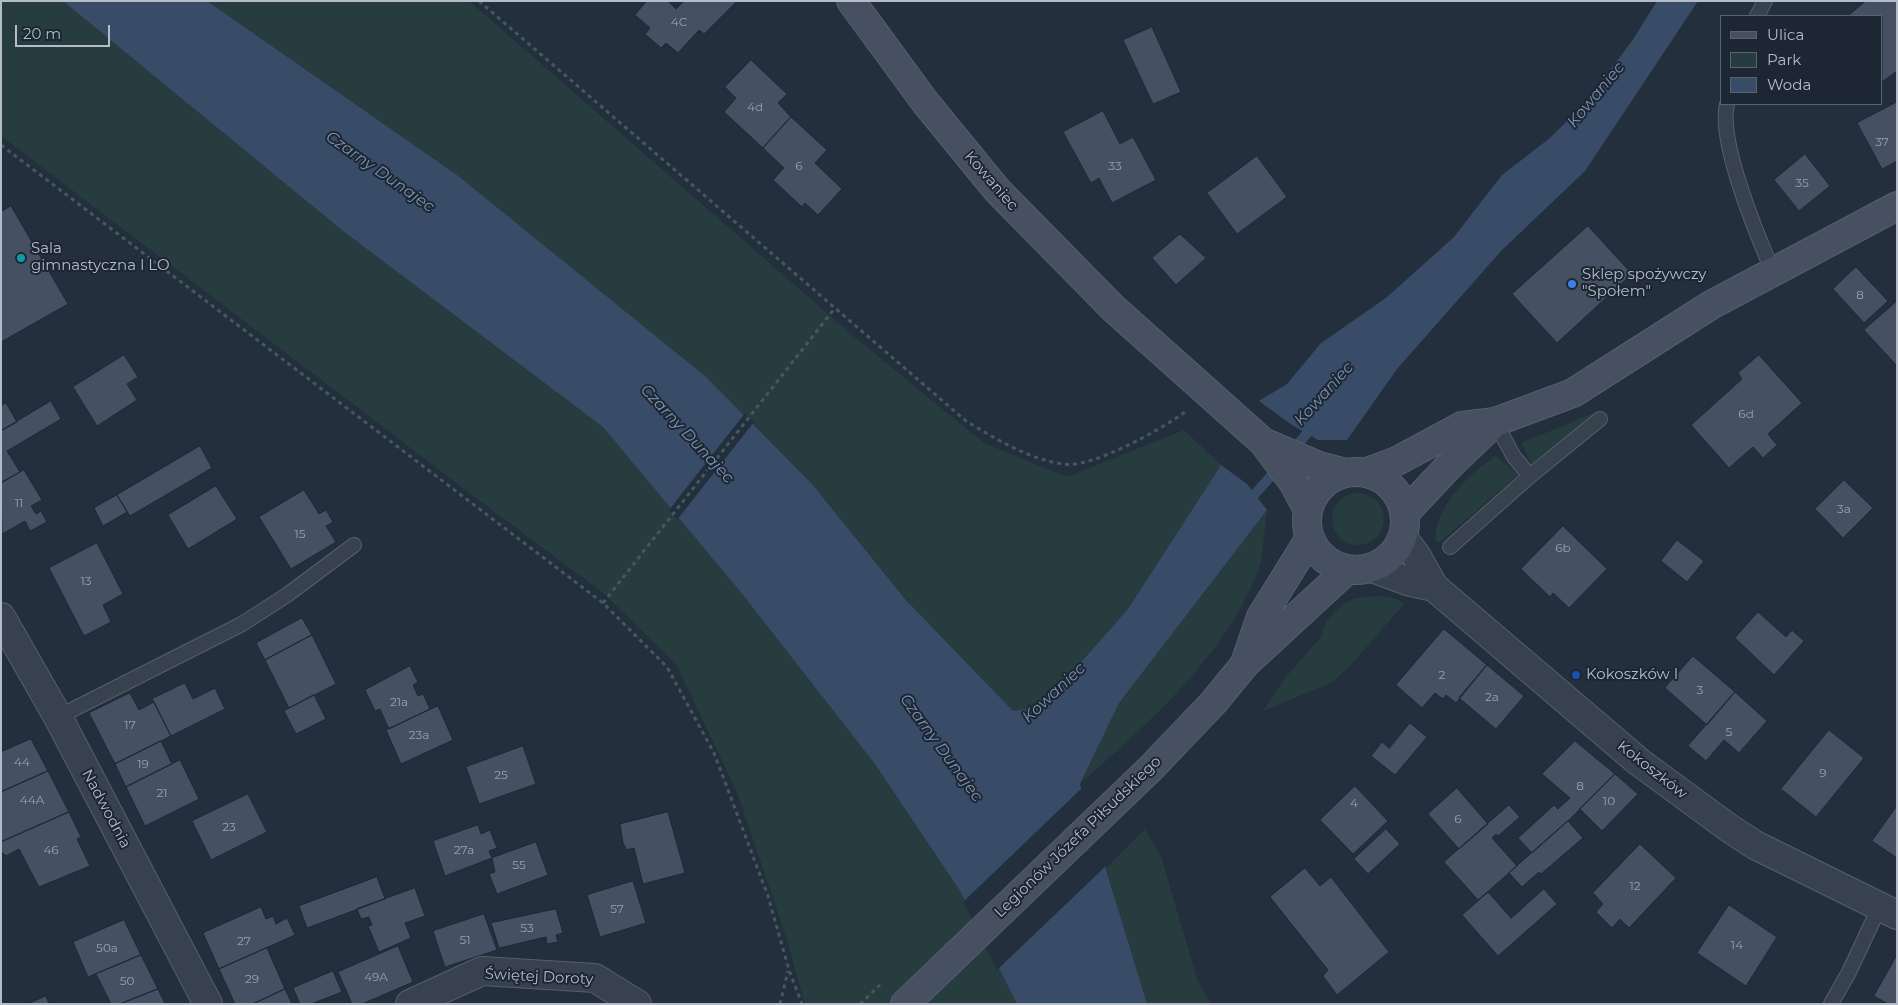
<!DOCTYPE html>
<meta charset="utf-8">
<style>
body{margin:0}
#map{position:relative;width:1898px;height:1005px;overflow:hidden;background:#242f3e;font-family:Montserrat,sans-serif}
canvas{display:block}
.frame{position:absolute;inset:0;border:2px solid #b4bcc9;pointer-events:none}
.legend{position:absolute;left:1720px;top:15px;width:162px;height:90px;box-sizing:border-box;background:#1d2633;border:1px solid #59626f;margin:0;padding:6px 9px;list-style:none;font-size:15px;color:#b4bcc9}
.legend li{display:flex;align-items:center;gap:10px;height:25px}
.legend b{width:25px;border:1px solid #59626f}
.scale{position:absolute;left:15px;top:25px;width:95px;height:22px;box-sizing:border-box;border:2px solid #b4bcc9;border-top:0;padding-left:6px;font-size:15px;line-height:18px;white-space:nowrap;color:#b4bcc9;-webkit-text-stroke:4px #1d2633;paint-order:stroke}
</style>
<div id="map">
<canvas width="1898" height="1005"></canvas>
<div class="frame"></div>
<ul class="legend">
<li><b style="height:6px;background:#465061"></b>Ulica</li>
<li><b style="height:14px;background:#263c3f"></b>Park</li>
<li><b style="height:14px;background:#394c67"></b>Woda</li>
</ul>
<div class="scale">20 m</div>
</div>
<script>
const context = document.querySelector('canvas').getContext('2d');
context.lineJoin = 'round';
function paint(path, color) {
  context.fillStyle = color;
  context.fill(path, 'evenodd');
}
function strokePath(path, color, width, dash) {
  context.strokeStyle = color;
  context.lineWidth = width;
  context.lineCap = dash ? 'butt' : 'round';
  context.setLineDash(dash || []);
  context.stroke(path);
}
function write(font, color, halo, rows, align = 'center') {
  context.font = font + ' Montserrat,sans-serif';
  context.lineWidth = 4;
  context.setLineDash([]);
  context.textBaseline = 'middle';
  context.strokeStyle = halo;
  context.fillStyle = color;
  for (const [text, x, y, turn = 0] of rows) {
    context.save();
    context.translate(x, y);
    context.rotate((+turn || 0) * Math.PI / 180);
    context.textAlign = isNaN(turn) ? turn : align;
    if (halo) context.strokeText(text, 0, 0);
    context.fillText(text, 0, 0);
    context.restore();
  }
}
paint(new Path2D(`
 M1 1H63L343 231 603 427 743 595 875 764 960 891 1017 1004H805L786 937 737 792 676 664 601 591 496 513 1 136Z
 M207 1H469L852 335 984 443 1067 477 1184 430 1221 465 1128 609 1041 706 1013 711 910 604 812 484 457 175Z
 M1599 411 1532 464 1521 443Z
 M1496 456 1518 475 1440 542H1437L1435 538C1438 504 1468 474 1496 456Z
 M1332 519a26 26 0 1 1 52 0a26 26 0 1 1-52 0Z
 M1267 510C1264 528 1264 557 1257 574 1221 661 1149 722 1080 784L1119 703Z
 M1380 596 1396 599 1404 604 1350 666 1331 683 1263 711 1285 678 1321 637 1327 620 1343 604 1355 598Z
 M1145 829 1161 856 1197 979 1211 1004H1147L1106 868Z`), '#263c3f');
paint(new Path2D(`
 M63 1H207L457 175 706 377 812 484 906 600 1013 711 1042 706 1128 609 1221 465 1247 484 1267 510 1119 703 1080 784 1147 1004H1017L960 891 875 764 743 595 603 427 343 231Z
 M1657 1H1698L1585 171 1501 251 1397 369 1347 440H1318L1292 425 1259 401 1287 384 1321 343 1386 298 1454 237 1502 175 1550 138 1589 99 1634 38Z`), '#394c67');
paint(new Path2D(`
 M745 413 754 422 677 520 669 510Z
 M1083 787 1107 865 997 970 963 902Z`), '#242f3e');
strokePath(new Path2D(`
 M1291 452 1316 423
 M1247 503 1279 467`), '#394c67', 10);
const building = new Path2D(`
 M647 1H668L676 9 684 1H737L704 34 699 30 678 53 666 43 661 48 645 34 650 28 635 15Z
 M1866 1H1897V71L1882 82V16H1848Z
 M1152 27 1181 92 1153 104 1123 40Z
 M751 60 787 94 778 103 791 117 763 148 724 112 736 98 725 87Z
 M1897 102V161L1882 169 1857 123Z
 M1103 111 1120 144 1133 137 1156 180 1112 203 1099 178 1091 183 1063 132Z
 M791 117 827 150 815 163 842 189 818 215 805 203 802 207 773 180 784 168 763 148Z
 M1805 154 1830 186 1799 211 1774 180Z
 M1257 156 1287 197 1237 234 1207 193Z
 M11 206 68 304 1 342V212Z
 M1588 226 1632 274 1557 343 1512 294Z
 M1180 234 1206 258 1176 285 1152 258Z
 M1856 267 1888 301 1864 323 1833 289Z
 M1896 302 1897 303V366L1864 330Z
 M124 355 138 377 127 384 137 400 97 426 73 387Z
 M1759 355 1802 403 1768 434 1777 445 1763 458 1753 447 1729 468 1691 425 1742 379 1738 373Z
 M51 401 61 419 7 451 20 472 1 483V431Z
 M6 403 17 422 1 431V406Z
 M200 446 212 468 130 516 117 495Z
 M24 470 42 500 31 506 36 514 41 511 47 522 30 531 25 521 2 534 1 483Z
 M1844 480 1873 508 1843 538 1815 509Z
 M216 486 237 519 188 549 168 515Z
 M304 490 319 514 326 510 333 522 326 526 336 542 291 569 259 517Z
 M117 495 127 512 103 526 94 508Z
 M1563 526 1607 569 1569 608 1553 593 1550 597 1521 569Z
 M1677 540 1704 561 1687 582 1661 561Z
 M97 543 123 594 103 605 111 622 84 636 49 568Z
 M1758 612 1786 637 1792 630 1804 641 1774 675 1735 638Z
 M302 618 312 635 265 660 256 643Z
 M1444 629 1487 665 1456 703 1446 695 1443 699 1435 693 1422 708 1396 685Z
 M312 635 336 684 289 708 265 660Z
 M1693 656 1735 692 1707 725 1665 688Z
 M1487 665 1524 696 1496 729 1459 698Z
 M410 666 418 682 413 685 418 696 423 694 430 709 389 729 380 709 375 711 365 690Z
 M185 683 193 699 215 688 225 709 171 736 152 699Z
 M1735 692 1767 721 1739 753 1724 740 1706 761 1688 746Z
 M130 693 139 710 154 702 171 736 115 764 89 713Z
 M314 695 326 719 296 734 284 711Z
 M438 706 453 740 401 764 386 730Z
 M1410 723 1427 737 1395 775 1371 756 1382 742 1389 748Z
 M1829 730 1864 758 1816 817 1781 789Z
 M31 739 48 771 1 792V752Z
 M161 741 172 764 126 787 115 764Z
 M1575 741 1615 774 1568 821 1532 853 1518 838 1554 805 1558 809 1570 798 1542 774Z
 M523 746 536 784 479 804 466 767Z
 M180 760 199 799 145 826 126 787Z
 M48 771 69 812 1 842V792Z
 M1615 774 1638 794 1602 831 1580 809Z
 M1355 786 1388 821 1353 854 1320 820Z
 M1457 788 1488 824 1459 849 1428 814Z
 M248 794 267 832 211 860 192 821Z
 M1509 805 1520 817 1498 836 1496 834 1492 838 1517 866 1478 900 1444 862Z
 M1897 806V858L1872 841Z
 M69 812 81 837 77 839 90 866 39 887 19 849 6 856 1 851V842Z
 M668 812 685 873 643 884 634 848 627 850 623 843 620 824Z
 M1568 821 1583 838 1541 874 1539 872 1522 887 1509 873Z
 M478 825 481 834 490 830 497 848 489 851 492 858 445 876 433 841Z
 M1386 829 1400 844 1368 874 1354 859Z
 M536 842 548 875 497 894 489 874 495 872 492 858Z
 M1640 844 1676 878 1629 928 1620 919 1612 928 1596 912 1603 904 1593 893Z
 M1305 868 1320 886 1331 877 1389 952 1337 995 1323 976 1328 970 1270 897Z
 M377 877 385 899 307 928 299 906Z
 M633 881 646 923 600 937 587 895Z
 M415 888 425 916 405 923 411 938 379 952 368 926 372 925 369 917 361 919 357 909Z
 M1544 889 1557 904 1498 956 1462 915 1488 892 1511 918Z
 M1729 905 1777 937 1746 986 1697 953Z
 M261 907 266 919 273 916 276 924 287 918 295 935 219 969 203 933Z
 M556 909 563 933 556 935 558 942 547 944 546 937 499 948 491 923Z
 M484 914 497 950 445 967 433 931Z
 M124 920 141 955 88 977 73 942Z
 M398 946 413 982 362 1004H352L338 972Z
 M267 948 285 989 253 1004H235L219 969Z
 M141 955 158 989 120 1004H111L96 974Z
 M1897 955V1001L1895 1004H1888L1874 996Z
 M333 971 342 992 311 1004H300L293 988Z
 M158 989 165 1004H120Z
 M285 989 292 1004H253Z
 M46 996 49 1004H28Z`);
paint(building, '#455162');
strokePath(building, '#1f2835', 1);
const lane = new Path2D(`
 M1757 16 1765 1
 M1727 104C1718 141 1757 235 1773 272
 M1495 422 1514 457 1530 476
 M1450 547 1530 476 1600 419
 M58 717 242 624 287 595 354 545
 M1831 1004 1849 972 1879 908`);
const street = new Path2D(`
 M1403 538 1416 555 1434 587 1639 762 1729 828 1755 845 1897 915
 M1372 568 1407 581 1434 587
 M1 617 58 717 208 1004
 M410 1004 482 971 595 978 637 1004`);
const secondary = new Path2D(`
 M851 1 925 102 997 190 1113 308 1263 442 1293 482 1308 510
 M1263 442 1319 466 1346 473
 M1307 521a49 49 0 1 1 98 0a49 49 0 1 1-98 0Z
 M1364 473 1397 461 1462 426 1495 422 1573 393 1711 305 1897 206
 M1405 513 1448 467 1495 422
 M1245 663 1261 617 1310 538
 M905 1004 1151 768 1214 702 1245 664 1347 570`);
strokePath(lane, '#565f6c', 16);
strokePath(street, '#565f6c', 30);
strokePath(secondary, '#565f6c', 30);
strokePath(new Path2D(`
 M479 1 966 421C996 439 1028 459 1063 464 1091 469 1162 429 1185 412
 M1 145 603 603 667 667 714 753 768 896 789 970 802 1004
 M603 603 835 308
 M780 1004 788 971
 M860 1004 880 985`), '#44595c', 3, [4, 4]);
strokePath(lane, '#38414e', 14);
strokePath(street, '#38414e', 28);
strokePath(secondary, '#465061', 28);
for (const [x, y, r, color] of [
 [21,258,5,"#0f9aa8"],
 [1572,284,5,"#3f7fe0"],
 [1576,675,5,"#1a4fb4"]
]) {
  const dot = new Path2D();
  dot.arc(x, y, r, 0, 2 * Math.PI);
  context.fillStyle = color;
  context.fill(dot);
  strokePath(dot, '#1d2633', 2);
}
write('12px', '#98a1af', null, [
 ["4C",679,22],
 ["4d",755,107],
 ["37",1882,142],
 ["6",799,166],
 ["33",1115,166],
 ["35",1802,183],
 ["8",1860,295],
 ["6d",1746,414],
 ["11",19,503],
 ["3a",1844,509],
 ["15",300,534],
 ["6b",1563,548],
 ["13",86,581],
 ["2",1442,675],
 ["3",1700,690],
 ["2a",1492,697],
 ["21a",399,702],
 ["17",130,725],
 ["5",1729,732],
 ["23a",419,735],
 ["44",22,762],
 ["19",143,764],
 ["9",1823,773],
 ["25",501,775],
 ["8",1580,786],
 ["21",162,793],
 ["44A",32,800],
 ["10",1609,801],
 ["4",1354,803],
 ["6",1458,819],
 ["23",229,827],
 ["46",51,850],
 ["27a",464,850],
 ["55",519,865],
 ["12",1635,886],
 ["57",617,909],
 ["53",527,928],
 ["51",465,940],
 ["27",244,941],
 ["14",1737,945],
 ["50a",107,948],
 ["49A",376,977],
 ["29",252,979],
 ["50",127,981]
]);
write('15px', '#b4bcc9', '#1d2633', [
 ["Kowaniec",991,181,49],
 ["Kokoszków",1652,770,38],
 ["Nadwodnia",106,809,62],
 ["Legionów Józefa Piłsudskiego",1078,837,-44],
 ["Świętej Doroty",539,977,3]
]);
write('15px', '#b4bcc9', '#1d2633', [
 ["Sala",31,249],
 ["gimnastyczna I LO",31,266],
 ["Sklep spożywczy",1582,275],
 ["\"Społem\"",1582,292],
 ["Kokoszków I",1586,675]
], 'left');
write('italic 16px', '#7c92b1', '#1d2633', [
 ["Kowaniec",1596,95,-50],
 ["Czarny Dunajec",380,172,35],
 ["Kowaniec",1324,394,-48],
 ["Czarny Dunajec",687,434,47],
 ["Kowaniec",1054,693,-43],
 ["Czarny Dunajec",941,748,54]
]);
</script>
